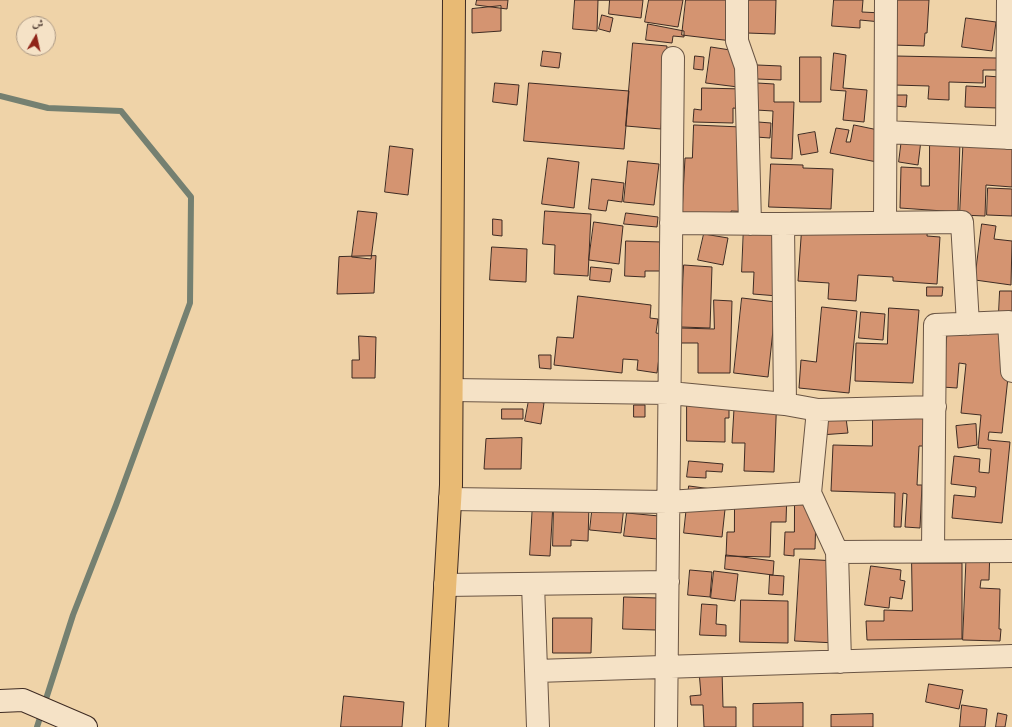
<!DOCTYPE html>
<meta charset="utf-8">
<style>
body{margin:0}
#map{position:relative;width:1012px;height:727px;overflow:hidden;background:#efd3a8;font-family:"Old Standard TT",Amiri,serif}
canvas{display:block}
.north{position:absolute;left:16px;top:16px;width:40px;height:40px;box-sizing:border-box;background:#f5e2c6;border:1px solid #ac9985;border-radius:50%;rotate:9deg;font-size:11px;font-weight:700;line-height:16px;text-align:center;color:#3e2b23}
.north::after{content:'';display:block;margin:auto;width:14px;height:18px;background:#8f2418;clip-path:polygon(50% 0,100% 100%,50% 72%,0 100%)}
</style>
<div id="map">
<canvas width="1012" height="727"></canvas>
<div class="north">ش</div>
</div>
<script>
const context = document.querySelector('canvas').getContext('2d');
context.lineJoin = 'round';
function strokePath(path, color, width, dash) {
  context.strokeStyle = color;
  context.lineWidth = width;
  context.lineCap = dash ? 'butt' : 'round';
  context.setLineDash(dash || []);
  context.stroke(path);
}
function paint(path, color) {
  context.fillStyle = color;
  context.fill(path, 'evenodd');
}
strokePath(new Path2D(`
 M0 96 48 108 121 111 191 197 190 303 116 505 73 615 37 727`), '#758071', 6);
const building = new Path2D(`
 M477 0H508L507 9 476 5Z
 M575 0H609H598L597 31 573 29Z
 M610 0H643L641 18 609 14Z
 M649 0H683L678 27 645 22Z
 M686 0H736L732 41 682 35Z
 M749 0H776L775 34 747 33Z
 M834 0H863L862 12 882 13 881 22 860 20V28L832 26Z
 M896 0H929L927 33H925L924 46 893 45Z
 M501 6V31L472 33V9Z
 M602 15 613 18 610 32 599 29Z
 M966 18 996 22 992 51 962 47Z
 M648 24 684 31V37L673 36 672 43 646 40Z
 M633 43 667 46 661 129 626 126Z
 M711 47 743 52 738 87 706 83Z
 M543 51 561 53 559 68 541 66Z
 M834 53 846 55 843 88 867 90 864 122 843 120 846 91 831 90Z
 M695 56 704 57 703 70 694 69Z
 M895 56 997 58V70H983V83L949 82V100L928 99 929 86 894 85Z
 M800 57H821V102H800Z
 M757 65 781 66V80L757 79Z
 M986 76 1000 77 998 108 965 107 966 86 985 87Z
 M495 83 519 85 517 105 493 102Z
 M529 83 629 91 624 149 524 141Z
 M757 83 774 84V102H794L792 159 771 158 773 111 756 110Z
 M702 88 743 89V109L733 108V123L693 122 694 109 701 110Z
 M895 95H907L906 107 895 106Z
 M758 122 771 123 770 138 756 137Z
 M694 125 741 127 755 212 731 211V215L682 213 685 158H692Z
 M854 125 883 131 877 162 830 153 836 128 849 130 846 142H850Z
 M964 129 1012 148V187L986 185 985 216 960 215Z
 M903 130 922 132 918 165 899 162Z
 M815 132 818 152 801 155 798 135Z
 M930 139 960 140 958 212 900 208 901 167 921 168V186H929Z
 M390 146 413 149 408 195 385 192Z
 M548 158 579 162 574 208 542 204Z
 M628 161 659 164 654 205 624 202Z
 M771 164 803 165V168L833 169 831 209 769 207Z
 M592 179 624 183 622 202 608 200 606 211 589 209Z
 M988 188 1012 189V216L987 215Z
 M358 211 377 213 371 259 352 257Z
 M545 211 591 214 588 276 554 274 555 245 543 244Z
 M626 213 658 217 657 227 624 224Z
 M928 218 927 236 940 237 937 284 893 281V277L858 275 856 301 828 299 829 283 798 281 802 224Z
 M493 219 502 220V236L493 235Z
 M594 222 623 226 619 264 589 260Z
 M744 224 778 225V296L753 294 754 272H742Z
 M982 224 996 226 994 239 1012 241 1011 285 975 280Z
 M704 234 728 238 723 265 698 260Z
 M626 241 663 242 662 271H645V277L625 276Z
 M492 247 527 249 526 282 490 280Z
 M376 256 374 293 337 294 339 257Z
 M684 265 712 267 710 328 681 327Z
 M591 267 612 269 610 282 590 280Z
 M927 287H943L942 296H927Z
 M1000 291H1012V313L999 312Z
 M578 296 651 305 650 318 658 319 656 333 662 334 657 373 637 370 638 360 623 359 622 373 554 365 557 337 573 338Z
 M742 298 776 302 768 377 734 373Z
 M714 300 732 301 730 373H698V343H681V328L714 329Z
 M822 307 857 311 849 393 799 388 801 360 816 362Z
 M889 308 919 310 913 383 855 381 856 343 887 344Z
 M861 312 885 314 883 340 859 338Z
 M948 328 1008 334 1009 368 1002 433 989 432 988 440 1010 442 1002 523 952 518 954 495 975 497 976 487 951 484 954 456 980 459 979 472 989 473 991 449 978 448 981 415 961 413 966 364 959 363 957 388 942 387Z
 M359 336 376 337 375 378H352V360H359Z
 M539 355H551V369L540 368Z
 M777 393 774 472 744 471 745 443H732L734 409Z
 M687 395H729V418H725V442L687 441Z
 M529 400 544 403 541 424 525 421Z
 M634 405H645V417H634Z
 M873 406 929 408 928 446H919L917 485H922L920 528 905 527 907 494 903 493 901 527H894L895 493 831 491 833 445 872 446Z
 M502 409H523V419H502Z
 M846 418 848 433 820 435 819 421Z
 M976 424 977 445 958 448 956 426Z
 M522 438 521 469H484L486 439Z
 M689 461 723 464 722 472 706 471V478L687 477Z
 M689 486 727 491 722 537 684 533Z
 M735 489 787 490 786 522H771L770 557 726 556 727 532H734Z
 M795 495 810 496 816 514 815 549H794V556L784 555 785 532H794Z
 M533 502 553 503 550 556 530 555Z
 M554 503 589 504 588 541 571 540V546H553Z
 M593 503 624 506 621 533 590 530Z
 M627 513 659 516 657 539 624 536Z
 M967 545 990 546 989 580H981L980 588 1000 589 999 629H1001L1000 641 963 640Z
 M726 555 774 561 773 575 725 569Z
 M800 559 837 561 836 643 795 641Z
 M912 563H962V639L867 640 866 621H884V610L912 611Z
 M871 566 901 570 900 580 905 581 902 599 890 597 889 608 865 605Z
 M690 570 712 572 710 597 688 595Z
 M714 571 738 574 735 601 711 598Z
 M770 575 784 576 783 595 769 594Z
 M624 597 657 598 656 630 623 629Z
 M741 600 788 601V643L740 642Z
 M702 604 717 605 716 624 726 625V636L700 635Z
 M553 618H592L591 653H553Z
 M722 670 723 707H736V727H704L703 705H691L690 696 701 695 699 671Z
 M929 684 963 690 959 709 926 702Z
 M344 696 404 702 402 727H341Z
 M803 703V727H753V704Z
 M962 705 987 709 985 727H960Z
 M998 713 1007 715 1005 727H996Z
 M873 714V727H831V715Z`);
paint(building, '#d49471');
strokePath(building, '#3e2b23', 1);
const street = new Path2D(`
 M737 0V41L746 67 750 224
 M886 132 1012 138
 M1007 138 1008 0
 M671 223 783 224 962 222 968 324
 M885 223 886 0
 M783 224 785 404
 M452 390 670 393 785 404 818 410 935 407
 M818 410 810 493 837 552 840 662
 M450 499 668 502 810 493
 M933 550 935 325 1009 322 1012 371
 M837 552 1012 551
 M533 584 538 727
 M445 585 668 582
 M536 671 1012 656
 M666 727 673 58`);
const secondary = new Path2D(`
 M0 701 23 700 86 727`);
const primary = new Path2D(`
 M437 727 451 485 454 0`);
strokePath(street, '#6a5544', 24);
strokePath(secondary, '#3e2b23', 24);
strokePath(primary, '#3e2b23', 24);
strokePath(street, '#f5e2c6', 22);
strokePath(secondary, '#f5e2c6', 22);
strokePath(primary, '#e8ba74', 22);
</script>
